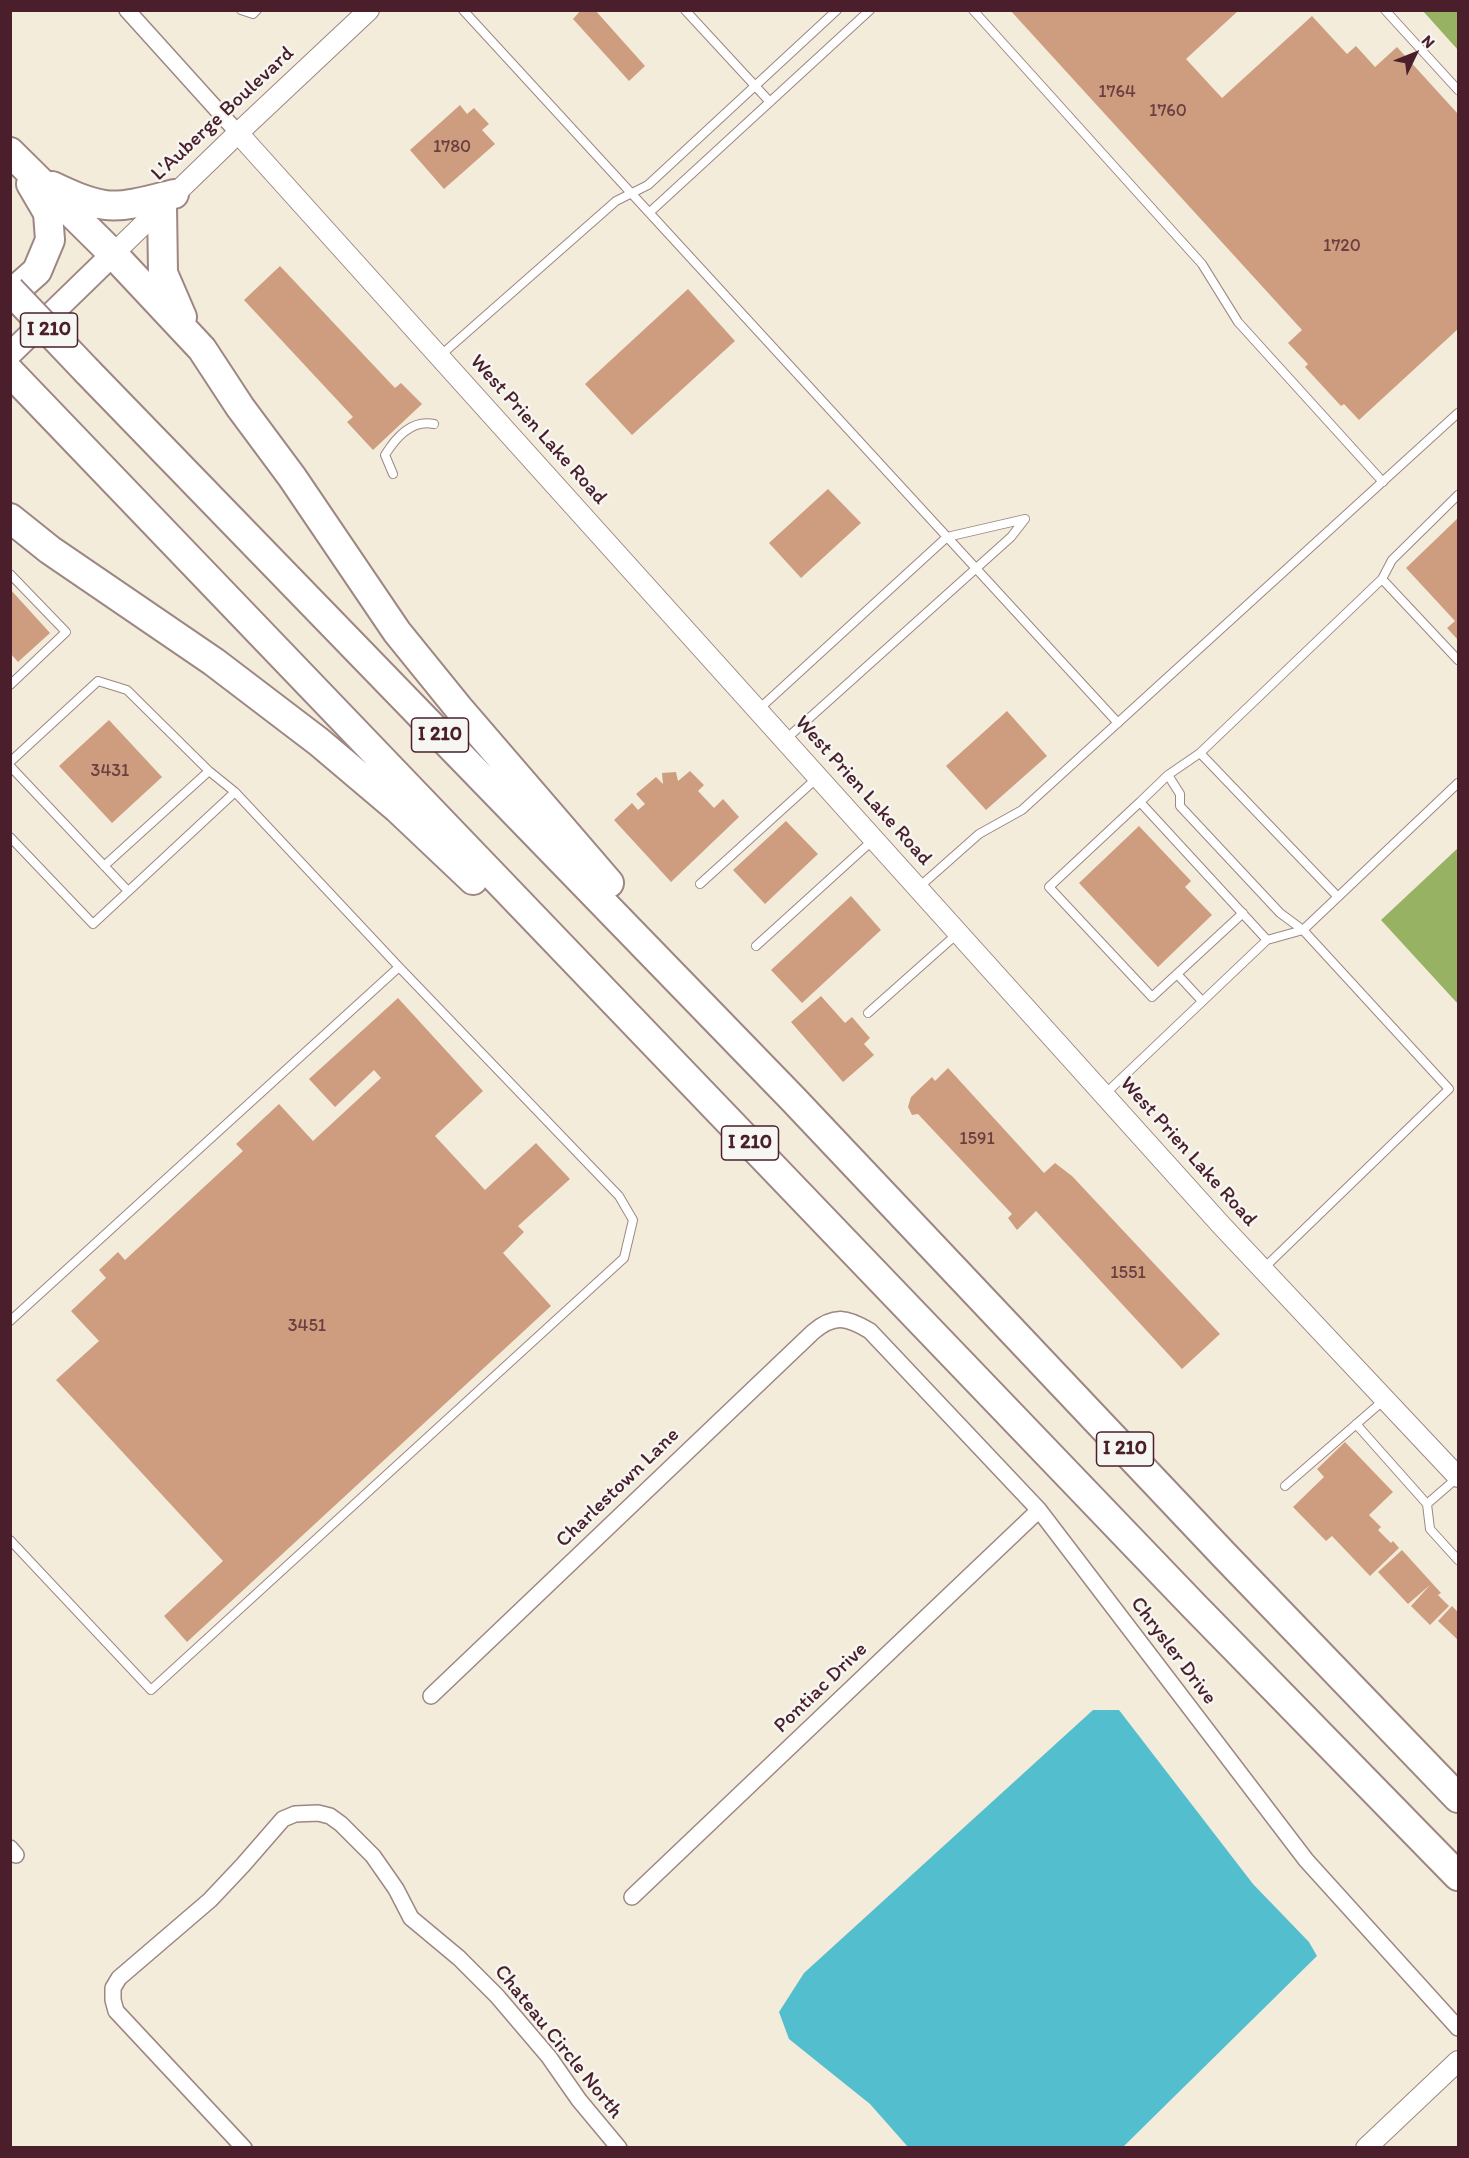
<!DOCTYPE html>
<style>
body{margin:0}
#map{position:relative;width:1469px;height:2158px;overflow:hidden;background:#f3ecdb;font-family:Itim,sans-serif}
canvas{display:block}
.frame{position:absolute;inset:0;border:12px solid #4a1f2b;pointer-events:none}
.north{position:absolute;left:1385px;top:24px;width:60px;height:60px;-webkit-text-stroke:4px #f6f6f2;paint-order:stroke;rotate:47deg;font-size:16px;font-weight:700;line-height:24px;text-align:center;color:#4a1f2b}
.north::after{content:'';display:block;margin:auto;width:21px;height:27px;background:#4a1f2b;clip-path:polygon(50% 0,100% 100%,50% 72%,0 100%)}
</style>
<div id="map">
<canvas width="1469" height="2158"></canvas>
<div class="frame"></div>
<div class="north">N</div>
</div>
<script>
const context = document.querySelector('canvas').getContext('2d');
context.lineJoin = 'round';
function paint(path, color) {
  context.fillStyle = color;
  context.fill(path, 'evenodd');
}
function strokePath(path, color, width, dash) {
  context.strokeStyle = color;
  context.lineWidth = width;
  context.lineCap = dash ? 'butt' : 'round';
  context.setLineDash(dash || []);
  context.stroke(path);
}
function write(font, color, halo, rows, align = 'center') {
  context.font = font + ' Itim,sans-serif';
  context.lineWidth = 5;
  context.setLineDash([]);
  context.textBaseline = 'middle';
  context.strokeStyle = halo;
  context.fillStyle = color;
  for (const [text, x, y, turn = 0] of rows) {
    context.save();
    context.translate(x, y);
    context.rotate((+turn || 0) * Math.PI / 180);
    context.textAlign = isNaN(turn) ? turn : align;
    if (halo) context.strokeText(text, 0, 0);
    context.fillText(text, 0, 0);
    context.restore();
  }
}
paint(new Path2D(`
 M1423 11H1458V50Z
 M1458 848V1004L1381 920Z`), '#98b264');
paint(new Path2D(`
 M1093 1710H1119L1253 1884 1309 1942 1317 1956 1123 2147H908L870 2104 789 2039 779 2012 804 1973Z`), '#53bfce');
paint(new Path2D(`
 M581 10H595L645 66 629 81 573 19Z
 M1010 10H1239L1186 59 1222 98 1312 16 1347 54 1356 46 1375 67 1397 47 1458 114V329L1359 420 1344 404 1341 406 1305 367 1308 364 1288 343 1302 330Z
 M460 105 467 114 474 108 489 124 482 130 495 144 444 189 410 150Z
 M280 266 395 388 401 383 422 404 373 450 347 422 353 417 244 300Z
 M688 289 735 341 632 435 585 384Z
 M828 489 861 523 801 578 769 543Z
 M1458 518V640L1447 628 1455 621 1406 568Z
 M10 589 50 633 18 662 10 653Z
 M1007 711 1047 756 986 810 946 766Z
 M109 720 162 777 112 823 59 766Z
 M690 771 704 785 698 791 714 808 723 799 739 817 671 882 614 820 632 803 638 810 645 804 636 794 656 777 663 784 662 773 676 772 678 781Z
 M786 821 818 854 765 904 733 870Z
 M1139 826 1191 881 1185 887 1212 915 1158 967 1079 883Z
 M851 896 881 930 802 1003 771 970Z
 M821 996 845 1023 852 1017 870 1038 864 1044 874 1055 843 1082 791 1022Z
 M398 998 483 1091 435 1136 485 1190 536 1143 570 1179 518 1226 524 1232 503 1253 551 1306 187 1642 164 1616 223 1561 56 1380 99 1341 71 1311 106 1278 99 1270 118 1252 125 1260 243 1151 236 1144 279 1104 313 1141 381 1078 374 1070 335 1107 309 1079Z
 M948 1068 1044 1173 1055 1163 1072 1176 1220 1334 1182 1369 1036 1211 1017 1230 1008 1218 1012 1214 918 1114 912 1115 908 1107 911 1097 932 1077 935 1081Z
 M1345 1442 1393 1492 1369 1515 1381 1527 1378 1530 1391 1543 1393 1541 1399 1548 1370 1576 1332 1536 1326 1541 1293 1507 1324 1477 1317 1469Z
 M1402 1550 1441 1593 1438 1595 1449 1606 1430 1625 1411 1606 1430 1585 1408 1604 1378 1572Z
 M1452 1606 1458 1612V1640L1438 1621Z`), '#ce9d7f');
const service = new Path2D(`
 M241 10 253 14 257 10
 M463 10 1118 723
 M685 10 770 102
 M973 10 1202 264 1238 322 1383 482
 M1385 10 1458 90
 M650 212 870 10
 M441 355 616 201 648 185 837 10
 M393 474 385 455C396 437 412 419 434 424
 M10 574 66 632 10 685
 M1382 579 1392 560 1458 495
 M759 709 947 537 1025 519
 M786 739 1011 537 1025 519
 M1200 753 1338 897
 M10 762 98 681 127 690 209 771 104 866
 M10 766 128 891
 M209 771 235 792
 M1140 802 1168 775
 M10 837 93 924 235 792 399 967 619 1196 633 1220 624 1258 151 1690 10 1540
 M700 884 817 778
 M918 888 979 834 1022 810 1458 413
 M1267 940 1303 930 1458 783
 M756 946 873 840
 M1177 974 1202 1001
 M868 1013 957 934
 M1105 1094 1267 940 1140 802 1049 887 1152 997 1243 913
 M1264 1268 1449 1089 1303 930 1280 913 1180 806V794L1168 775 1200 753 1382 579 1458 660
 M10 1321 399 967
 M1356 1424 1427 1504 1430 1529 1458 1560
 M1285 1486 1384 1400
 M1427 1504 1457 1478`);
const minor = new Path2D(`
 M127 10 238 133
 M431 1696 813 1332C834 1314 847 1317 870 1331L1039 1510 1306 1860 1458 2028
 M10 1848 16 1855
 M632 1897 1039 1510
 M244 2148 116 2011 113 2000V1988L119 1978 210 1900 243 1865 283 1819 295 1814 318 1813 330 1816 341 1824 373 1856 396 1889 411 1918 459 1958 497 1996 549 2057 579 2100 619 2148`);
const tertiary = new Path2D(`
 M238 133 1222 1226 1458 1477
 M113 254 238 133 369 10
 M1366 2148 1458 2061`);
const secondary = new Path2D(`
 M10 354 113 254`);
const motorway = new Path2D(`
 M10 152 113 254 202 349 240 407 292 477 397 632 461 711 609 883
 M52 186C69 194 86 202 105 205 125 208 154 199 174 194
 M162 206 163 273 182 317
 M10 295 37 271 50 240 48 213 31 184
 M87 371 793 1099 1225 1556 1458 1798
 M10 372 1195 1607 1458 1876
 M10 518 50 550 214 662 319 742 397 808 473 880`);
strokePath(service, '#9e8683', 10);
strokePath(minor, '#9e8683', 18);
strokePath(tertiary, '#9e8683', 22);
strokePath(secondary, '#9e8683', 26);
strokePath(motorway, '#9e8683', 32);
strokePath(service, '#fff', 8);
strokePath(minor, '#fff', 15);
strokePath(tertiary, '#fff', 20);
strokePath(secondary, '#fff', 22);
strokePath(motorway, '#fff', 28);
const motorwayBridge = new Path2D(`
 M10 290 87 371`);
strokePath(motorwayBridge, '#9e8683', 32, []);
strokePath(motorwayBridge, '#fff', 28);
write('18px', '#6b3e40', null, [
 ["1764",1117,92],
 ["1760",1168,111],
 ["1780",452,147],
 ["1720",1342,246],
 ["3431",110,771],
 ["1591",977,1139],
 ["1551",1128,1273],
 ["3451",307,1326]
]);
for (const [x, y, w] of [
 [49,330,57],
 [440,735,57],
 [750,1143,57],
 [1125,1449,57]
]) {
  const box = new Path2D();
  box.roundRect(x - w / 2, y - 17, w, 34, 4.5);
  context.fillStyle = '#f6f6f2';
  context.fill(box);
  strokePath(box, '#4a1f2b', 1.5);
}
write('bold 20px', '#4a1f2b', null, [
 ["I 210",49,330],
 ["I 210",440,735],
 ["I 210",750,1143],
 ["I 210",1125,1449]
]);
write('21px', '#4a1f2b', '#f6f6f2', [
 ["L'Auberge Boulevard",223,114,-43],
 ["West Prien Lake Road",538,430,48],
 ["West Prien Lake Road",863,791,48],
 ["West Prien Lake Road",1188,1152,48],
 ["Charlestown Lane",618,1488,-44],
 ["Chrysler Drive",1173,1651,53],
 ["Pontiac Drive",821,1688,-44],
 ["Chateau Circle North",558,2042,51]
]);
</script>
